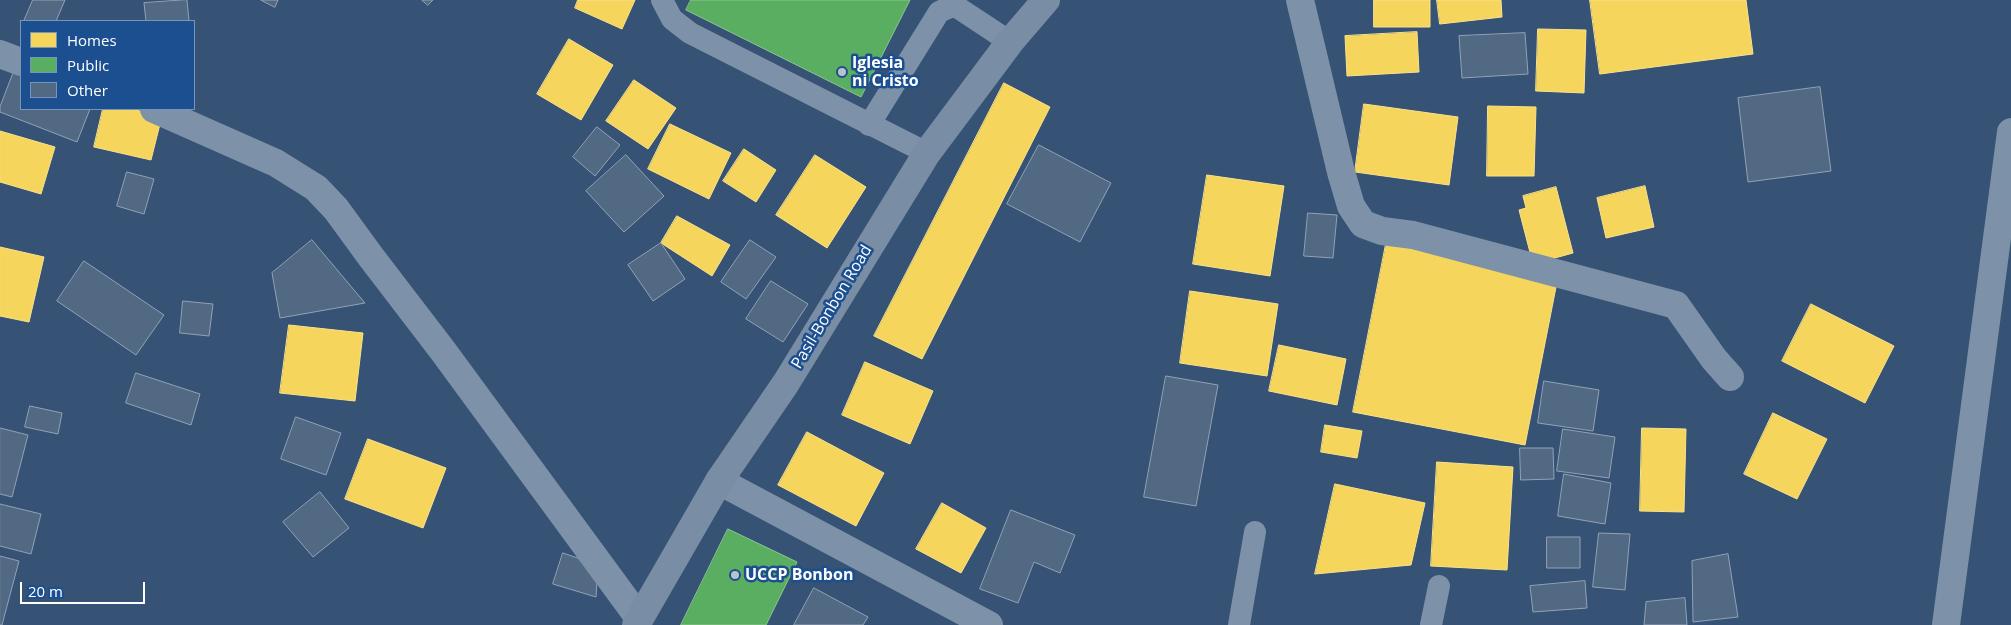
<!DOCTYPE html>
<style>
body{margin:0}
#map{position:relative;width:2011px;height:625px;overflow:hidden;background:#365274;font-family:"Open Sans",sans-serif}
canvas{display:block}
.legend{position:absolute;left:20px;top:20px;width:175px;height:90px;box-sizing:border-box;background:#1b4f8f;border:1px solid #7695bc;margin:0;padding:6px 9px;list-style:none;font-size:15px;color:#fff}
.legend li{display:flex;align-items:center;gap:10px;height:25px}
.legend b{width:25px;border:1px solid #7695bc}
.scale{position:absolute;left:20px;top:582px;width:125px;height:22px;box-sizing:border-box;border:2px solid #fff;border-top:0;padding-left:6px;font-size:15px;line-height:18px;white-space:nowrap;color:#fff;-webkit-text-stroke:4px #1b4f8f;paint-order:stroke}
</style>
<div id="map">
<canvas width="2011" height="625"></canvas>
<ul class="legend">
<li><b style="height:14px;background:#f6d55c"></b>Homes</li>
<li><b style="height:14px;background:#5aae61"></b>Public</li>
<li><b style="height:14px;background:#526984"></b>Other</li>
</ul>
<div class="scale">20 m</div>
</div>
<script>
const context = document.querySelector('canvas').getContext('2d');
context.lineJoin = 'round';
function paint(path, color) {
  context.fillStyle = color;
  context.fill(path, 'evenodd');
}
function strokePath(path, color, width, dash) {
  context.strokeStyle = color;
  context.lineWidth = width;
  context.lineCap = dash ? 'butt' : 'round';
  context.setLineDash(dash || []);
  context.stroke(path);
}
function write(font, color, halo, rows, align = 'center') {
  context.font = font + ' "Open Sans",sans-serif';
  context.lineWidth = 5;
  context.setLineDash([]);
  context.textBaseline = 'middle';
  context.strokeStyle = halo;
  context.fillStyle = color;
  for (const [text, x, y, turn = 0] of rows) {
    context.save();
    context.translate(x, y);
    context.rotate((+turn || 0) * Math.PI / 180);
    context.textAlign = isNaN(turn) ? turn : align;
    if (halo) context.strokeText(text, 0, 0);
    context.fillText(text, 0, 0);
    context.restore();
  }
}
const homes = new Path2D(`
 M578 0H635L622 29 575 8Z
 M1374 0H1430V27H1374Z
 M1437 0H1501L1502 17 1440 24Z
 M1590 0H1746L1753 54 1600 74Z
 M1538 29 1586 30 1584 93 1536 91Z
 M1417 32 1419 72 1347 76 1345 36Z
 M569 39 613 65 581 120 537 94Z
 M634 80 676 108 648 149 606 121Z
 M1004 83 1050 107 922 359 874 336Z
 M1364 104 1458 117 1449 185 1355 172Z
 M1488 106 1536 107 1534 176H1487Z
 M103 109H131L162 116 151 160 94 147Z
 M670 124 731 153 709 199 648 169Z
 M0 131 55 147 41 194 0 182Z
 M744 149 776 170 756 202 723 181Z
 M815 155 866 187 827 248 776 215Z
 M1207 175 1284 186 1270 276 1193 264Z
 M1645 186 1654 227 1606 238 1597 198Z
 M1556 187 1573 253 1533 264 1519 210 1526 208 1523 196Z
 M677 216 730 245 712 276 661 243Z
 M1386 244 1558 277 1525 445 1353 412Z
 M0 247 44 257 29 322 0 316Z
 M1190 291 1278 304 1267 376 1180 363Z
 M1811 304 1894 346 1865 403 1782 361Z
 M289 325 363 333 355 401 280 393Z
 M1279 345 1346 359 1337 405 1269 391Z
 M865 362 933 391 910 444 842 415Z
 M1773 413 1827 439 1797 499 1744 474Z
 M1325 425 1362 431 1357 458 1321 452Z
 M1642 428 1686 429 1684 512 1640 511Z
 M807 432 884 473 856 526 778 485Z
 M368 439 446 468 423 528 345 499Z
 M1437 462 1513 467 1507 570 1431 566Z
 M1335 484 1425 503 1411 565 1315 574Z
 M942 503 986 528 961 573 916 549Z`);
paint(homes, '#f6d55c');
strokePath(homes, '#f9e28d', 1);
const public = new Path2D(`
 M691 0H910L861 97 686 10Z
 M728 529 797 562 766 625H681Z`);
paint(public, '#5aae61');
strokePath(public, '#8cc690', 1);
const building = new Path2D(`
 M33 0H65L56 21H24Z
 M187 0 189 21H146L144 3Z
 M261 0H278L275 7Z
 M422 0H433L428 5Z
 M1525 33 1528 74 1462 78 1459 36Z
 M16 66 21 68V109H90L77 142 0 112V107Z
 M1820 87 1831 171 1748 182 1738 98Z
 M597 127 620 145 595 176 573 157Z
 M1039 145 1111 183 1080 242 1007 204Z
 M626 155 664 196 624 232 586 191Z
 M127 172 154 179 144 214 117 206Z
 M1308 213 1337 215 1333 258 1304 256Z
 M312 240 365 303 280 318 272 273Z
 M750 240 776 257 746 299 721 282Z
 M661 243 685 279 653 301 628 265Z
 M84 261 164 315 136 355 57 301Z
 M771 281 808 304 783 342 746 319Z
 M183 301 213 304 209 336 180 333Z
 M136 373 200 394 191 425 126 403Z
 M1166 376 1218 385 1196 506 1144 497Z
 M1544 381 1599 390 1593 431 1538 423Z
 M30 406 62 413 58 434 25 427Z
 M296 417 341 433 326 475 281 459Z
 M0 428 28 435 12 497 0 494Z
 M1563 429 1615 437 1609 478 1557 471Z
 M1520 448H1553L1554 479 1521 480Z
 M1564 474 1611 483 1605 524 1558 516Z
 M320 492 349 528 313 557 283 522Z
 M0 504 41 514 31 554 0 546Z
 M1011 510 1075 535 1060 573 1034 562 1018 603 980 589Z
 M1599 533 1630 534 1625 590 1593 587Z
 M1547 537H1580V568H1547Z
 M563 553 598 565 596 597 553 584Z
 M1728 554 1738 617 1693 622 1692 561Z
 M0 556 19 561 2 625H0Z
 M1585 581 1587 608 1533 612 1530 586Z
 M814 588 868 617 863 625H794Z
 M1685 598 1687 625H1644L1646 602Z`);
paint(building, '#526984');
strokePath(building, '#92a2b6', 1);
strokePath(new Path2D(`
 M662 0 672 19 690 33 927 153
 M869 125 939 12 950 7H957L1010 42
 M1239 625 1255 532
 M1431 625 1439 586`), '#7d92a8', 22);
strokePath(new Path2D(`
 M1300 0 1341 172 1351 206 1363 224 1382 231 1413 235 1676 305 1714 359 1730 377
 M0 54 21 62
 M154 109 276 163 316 188 336 209 371 257 443 351 639 618
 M719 481 989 625
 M1946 625 2011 132`), '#7d92a8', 28);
strokePath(new Path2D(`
 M636 625 719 481 786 383 927 153 1010 42 1046 0`), '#798da4', 28);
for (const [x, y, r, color] of [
 [842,72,5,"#b9c2ce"],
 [735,575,5,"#b9c2ce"]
]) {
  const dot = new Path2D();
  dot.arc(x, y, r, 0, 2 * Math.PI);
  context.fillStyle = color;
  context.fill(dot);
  strokePath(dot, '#1b4f8f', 2);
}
write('bold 16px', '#fff', '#1b4f8f', [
 ["Iglesia",852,63],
 ["ni Cristo",852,81],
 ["UCCP Bonbon",745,575]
], 'left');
write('16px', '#fff', '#1b4f8f', [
 ["Pasil-Bonbon Road",832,307,-59]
]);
</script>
